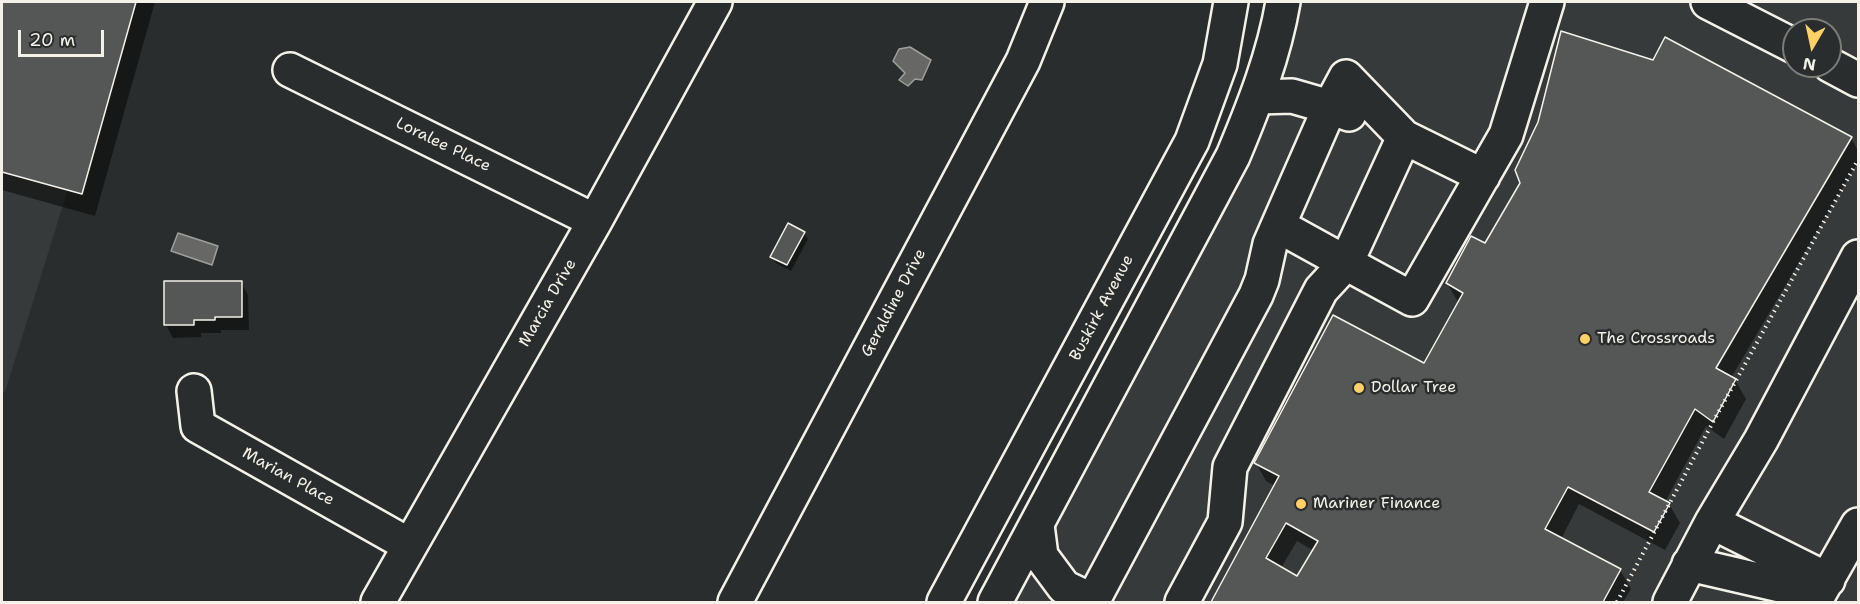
<!DOCTYPE html>
<style>
body{margin:0}
#map{position:relative;width:1860px;height:604px;overflow:hidden;background:#2a2d2e;font-family:"Shantell Sans",sans-serif}
canvas{display:block}
.frame{position:absolute;inset:0;border:3px solid #f4f1e8;pointer-events:none}
.north{position:absolute;left:1782px;top:18px;width:60px;height:60px;box-sizing:border-box;background:#2a2d2e;border:2px solid #7b7b78;border-radius:50%;rotate:189deg;font-size:16px;font-weight:700;line-height:24px;text-align:center;color:#f4f1e8}
.north::after{content:'';display:block;margin:auto;width:21px;height:27px;background:#ffd166;clip-path:polygon(50% 0,100% 100%,50% 72%,0 100%)}
.scale{position:absolute;left:18px;top:30px;width:86px;height:27px;box-sizing:border-box;border:3px solid #f4f1e8;border-top:0;padding-left:8px;font-size:18px;line-height:21px;white-space:nowrap;color:#f4f1e8;-webkit-text-stroke:4px #2a2d2e;paint-order:stroke}
</style>
<div id="map">
<canvas width="1860" height="604"></canvas>
<div class="frame"></div>
<div class="north">N</div>
<div class="scale">20 m</div>
</div>
<script>
const context = document.querySelector('canvas').getContext('2d');
context.lineJoin = 'round';
function paint(path, color) {
  context.fillStyle = color;
  context.fill(path, 'evenodd');
}
function strokePath(path, color, width, dash) {
  context.strokeStyle = color;
  context.lineWidth = width;
  context.lineCap = dash ? 'butt' : 'round';
  context.setLineDash(dash || []);
  context.stroke(path);
}
function write(font, color, halo, rows, align = 'center') {
  context.font = font + ' "Shantell Sans",sans-serif';
  context.lineWidth = 5;
  context.setLineDash([]);
  context.textBaseline = 'middle';
  context.strokeStyle = halo;
  context.fillStyle = color;
  for (const [text, x, y, turn = 0] of rows) {
    context.save();
    context.translate(x, y);
    context.rotate((+turn || 0) * Math.PI / 180);
    context.textAlign = isNaN(turn) ? turn : align;
    if (halo) context.strokeText(text, 0, 0);
    context.fillText(text, 0, 0);
    context.restore();
  }
}
paint(new Path2D(`
 M2 2H126L5 392 2 391Z
 M1283 2H1858V602H995L1233 156ZM1794 30H1830V66H1794Z`), '#373a3a');
const water = new Path2D(`
 M910 47 931 60 922 80 915 79 908 86 899 80 905 73 893 61 899 49Z
 M178 233 218 246 212 265 171 251Z`);
paint(water, '#676866');
strokePath(water, '#9f9f9a', 1.5);
paint(new Path2D(`
 M2 2H155L95 216 2 190Z
 M1851 138 1858 151V162L1731 378 1735 380 1746 399 1724 439 1706 426 1665 502 1669 504 1680 523 1665 550 1579 504 1561 539 1620 570 1631 589 1623 602H1213L1275 486 1266 481 1256 463 1425 365 1458 302 1447 283 1486 245ZM1297 541 1314 551 1298 578 1281 568Z
 M804 233 808 239 791 271 776 263 772 257Z
 M241 282 248 295 249 330H221V333H201V337L173 338 166 325Z`), '#0007');
const building = new Path2D(`
 M2 2H136L82 194 2 172Z
 M1561 31 1653 60 1665 37 1852 137 1716 368 1736 379 1713 422 1695 409 1649 492 1670 503 1654 532 1568 487 1545 529 1621 569 1603 602H1211L1279 476 1254 463 1333 315 1424 363 1463 293 1446 283 1471 236 1485 243 1520 183 1515 170 1538 122ZM1286 523 1318 541 1297 576 1266 558Z
 M788 223 805 232 787 265 770 257Z
 M164 281H242V317H215V320H194V325H164Z`);
paint(building, '#555756');
strokePath(building, '#f4f1e8', 1.5);
const minor = new Path2D(`
 M1708 2 1794 46
 M1830 65 1858 80
 M290 70 595 221
 M1257 97 1292 96 1330 107 1349 114
 M1279 226 1346 263 1404 137 1483 176
 M194 391 198 426 409 545
 M1712 522 1828 580
 M1037 525 1041 556 1064 587 1093 601
 M1689 564 1819 594
 M1816 599 1858 525
 M378 602 595 221 715 2
 M735 602 1023 61 1047 2
 M1092 602 1256 295 1262 280 1270 244 1330 107 1346 77 1404 137
 M1182 602 1225 522 1230 467 1321 290 1346 263 1412 299 1506 135 1547 2
 M1670 602 1712 522 1761 440 1858 257`);
const major = new Path2D(`
 M944 602 1192 141 1220 64 1231 2
 M995 602 1233 156C1254 106 1274 55 1283 2`);
strokePath(minor, '#f4f1e8', 38);
strokePath(major, '#f4f1e8', 38);
strokePath(new Path2D(`
 M1617 602 1713 422 1858 160`), '#f4f1e8', 4, [1.5, 4.5]);
strokePath(minor, '#2a2d2e', 33);
strokePath(major, '#2a2d2e', 33);
for (const [x, y, r, color] of [
 [1585,339,6,"#ffd166"],
 [1359,388,6,"#ffd166"],
 [1301,504,6,"#ffd166"]
]) {
  const dot = new Path2D();
  dot.arc(x, y, r, 0, 2 * Math.PI);
  context.fillStyle = color;
  context.fill(dot);
  strokePath(dot, '#2a2d2e', 2);
}
write('16px', '#f4f1e8', '#2a2d2e', [
 ["Loralee Place",443,145,26],
 ["Marcia Drive",548,303,-60],
 ["Geraldine Drive",894,303,-62],
 ["Buskirk Avenue",1102,308,-62],
 ["Marian Place",288,477,29]
]);
write('16px', '#f4f1e8', '#2a2d2e', [
 ["The Crossroads",1597,339],
 ["Dollar Tree",1371,388],
 ["Mariner Finance",1313,504]
], 'left');
</script>
